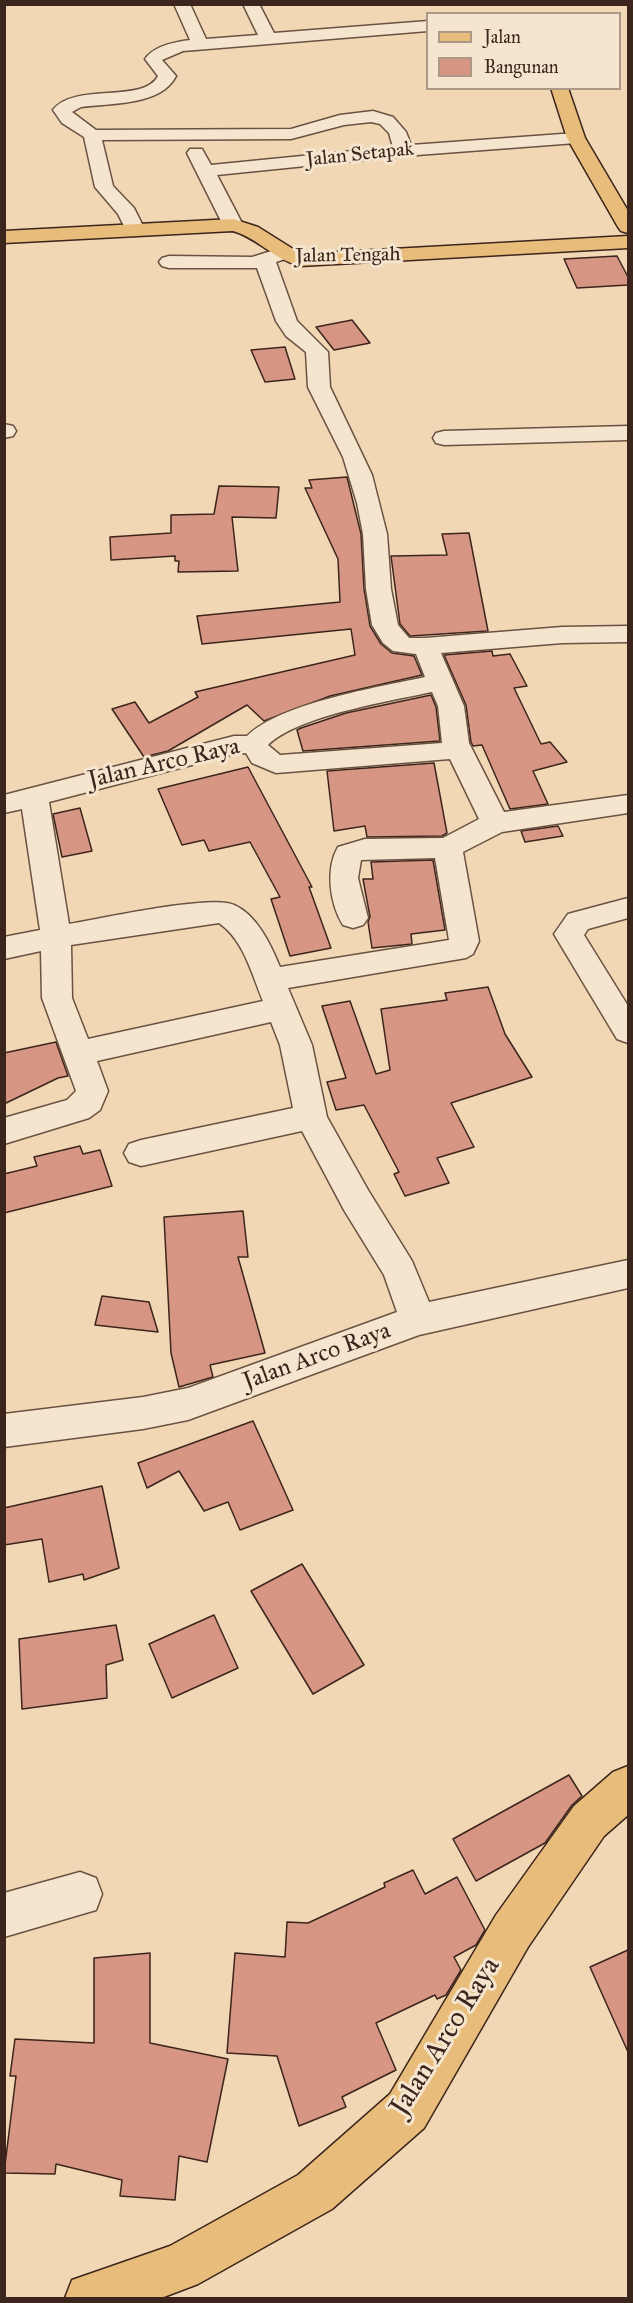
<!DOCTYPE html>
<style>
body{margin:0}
#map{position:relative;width:633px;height:2303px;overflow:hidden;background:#f1d7b4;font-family:"IM FELL Great Primer",serif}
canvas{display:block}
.frame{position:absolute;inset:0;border:6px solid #3c251c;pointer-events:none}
.legend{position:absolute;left:426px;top:12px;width:195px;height:78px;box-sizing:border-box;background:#f6e5ce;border:2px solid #ac9887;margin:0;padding:8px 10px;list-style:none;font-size:18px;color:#3c251c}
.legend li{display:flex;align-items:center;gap:12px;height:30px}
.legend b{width:30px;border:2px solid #ac9887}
</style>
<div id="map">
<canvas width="633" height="2303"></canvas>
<div class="frame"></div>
<ul class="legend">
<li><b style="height:8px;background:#e8bc7a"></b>Jalan</li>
<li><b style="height:16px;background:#d79683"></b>Bangunan</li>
</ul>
</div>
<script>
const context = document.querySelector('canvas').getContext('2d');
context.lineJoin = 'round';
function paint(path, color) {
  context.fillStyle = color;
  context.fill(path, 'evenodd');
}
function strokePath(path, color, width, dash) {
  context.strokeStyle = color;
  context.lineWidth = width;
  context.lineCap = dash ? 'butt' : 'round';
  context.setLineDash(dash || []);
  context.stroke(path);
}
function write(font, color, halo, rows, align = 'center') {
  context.font = font + ' "IM FELL Great Primer",serif';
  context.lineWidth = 6;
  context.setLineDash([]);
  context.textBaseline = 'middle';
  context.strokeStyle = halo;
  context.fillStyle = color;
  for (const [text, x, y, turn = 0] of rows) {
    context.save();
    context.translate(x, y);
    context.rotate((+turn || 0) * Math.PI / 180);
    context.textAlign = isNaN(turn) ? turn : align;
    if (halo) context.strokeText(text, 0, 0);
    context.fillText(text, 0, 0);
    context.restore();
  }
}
const building = new Path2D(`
 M617 256 628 277V285L577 288 564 259Z
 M352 320 370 343 334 350 316 327Z
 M285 347 295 379 265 382 251 350Z
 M347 477 361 534 364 589 370 626 381 644 392 653 414 656 422 675 330 696 264 721 247 705 168 751 144 757 112 709 135 702 149 723 198 697 195 692 355 655 351 629 202 644 197 616 340 602 338 559 305 488H312L309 480Z
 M219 486 279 487 276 518 232 517 238 571 178 572 179 561H175V556L111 560 110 537 171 533V515L214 514Z
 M469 533 488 631 410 636 400 624 391 556 447 555 442 534Z
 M492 651 493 656 510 654 527 686 514 688 541 744 550 742 567 762 533 771 548 804 510 809 482 745 473 746 471 742 466 705 444 655Z
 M431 695 436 707 440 741 303 751 297 730 301 728 346 713Z
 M434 763 447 833 442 836 367 837 365 826 334 831 327 771Z
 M248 767 312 887H309L331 948 290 956 271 899 280 897 250 842 209 851 204 840 182 845 158 789Z
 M80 808 92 851 62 857 53 814Z
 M558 826 563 836 525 842 521 831Z
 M433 860 445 930 411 934 412 944 372 948 368 922 370 917 363 879H373L371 862Z
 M488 987 505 1034 532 1077 451 1103 474 1147 437 1158 449 1183 405 1196 394 1174 399 1172 364 1105 336 1110 327 1082 346 1078 322 1006 350 1001 376 1074 390 1070 381 1009 447 1000 445 993Z
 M56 1042 68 1076 58 1078 4 1104V1053Z
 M80 1146 83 1154 100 1150 112 1186 4 1213V1174L37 1166 34 1157Z
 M243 1211 248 1257H238L265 1353 210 1365 213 1377 179 1387 171 1353 164 1217Z
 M102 1296 149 1302 158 1332 95 1325Z
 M253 1421 293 1510 240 1530 228 1502 204 1511 179 1471 147 1488 138 1463Z
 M102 1486 119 1568 84 1580 83 1574 49 1582 42 1539 4 1545V1508Z
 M302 1564 364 1665 313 1694 251 1591Z
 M214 1615 238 1668 172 1698 149 1644Z
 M116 1625 123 1660 106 1665 107 1698 22 1709 19 1639Z
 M569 1775 582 1796 572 1805 545 1843 476 1881 453 1839Z
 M413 1870 425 1894 457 1877 485 1930 476 1945 454 1957 461 1970 446 1995 437 1999 435 1995 376 2023 396 2070 342 2097 346 2107 299 2126 277 2056 227 2053 235 1953 285 1957 287 1922 308 1923 385 1887 384 1883Z
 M628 1950V2052L590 1967Z
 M150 1953V2043L228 2059 207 2162 179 2156 175 2200 120 2196 122 2180 56 2164 55 2174 4 2173 16 2076H10L15 2039 94 2043V1958Z`);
paint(building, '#d79683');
strokePath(building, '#3c251c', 1.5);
const minor = new Path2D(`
 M174 4H190L206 39 258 35 243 4H259L274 33 428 21V31L183 51 162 60 176 76C161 106 110 103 81 107L72 112 96 130 291 129 340 115 373 111 393 117 406 132 411 145 576 133 585 138 576 143 404 156 217 175 243 225 233 231 223 225 187 153 190 149H202L211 165 393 147 389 133 380 124 371 122 344 125 291 139 102 140 113 186 134 208 145 230 135 236 128 234 118 214 95 187 84 137 62 123 53 110C74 82 144 104 158 76L145 59C154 46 174 42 190 40Z
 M281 248 288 250 291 254 288 258 276 262 297 321 328 352 330 387 372 475 387 534 391 589 398 625 409 638H425L562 627 628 626V642L562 643 441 653 464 706 469 743 504 812 628 795V813L502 832 463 852 479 941 473 954 466 958 288 988 312 1045 327 1117 368 1190 412 1261 429 1302 628 1260V1288L419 1335 188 1420 143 1429 4 1447V1414L143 1397 188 1388 397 1312 384 1275 344 1210 302 1131 141 1166 129 1162 124 1153 129 1144 141 1140 293 1108 280 1045 271 1022 97 1061 108 1091 100 1110 89 1118 4 1144V1118L67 1100 76 1091 42 998 41 951 4 959V937L40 930 22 809 4 813V795L234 736H247C280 703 379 687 425 677L416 654 393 651 383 643 372 625 366 589 363 534 357 503 343 457 308 387 306 352 286 336 276 321 257 268H169L162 266 159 262 162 258 169 256 252 257ZM432 692 438 706 442 743 280 755 268 745C297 716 390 701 432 692ZM246 753 252 763 276 773 450 759 479 819 443 838 365 839 338 847C325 869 330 904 343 925L353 928 363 925 368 918 358 878 361 860 435 858 449 940 280 967C271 945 257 915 234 905 212 894 99 919 69 924L49 802 234 754ZM219 923C244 940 252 975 263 1001L88 1039 72 998 71 945Z
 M4 424 13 426 16 431 13 436 4 438Z
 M628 426V440L444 445 436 443 433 438 436 433 444 431Z
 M628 898V918L588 929 584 935 628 1006V1043L617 1039 554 934 568 914Z
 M80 1872 96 1878 102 1894 96 1910 4 1937V1893Z`);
const major = new Path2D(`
 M551 88H568L585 138 628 211V233L621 231 618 227 567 138Z
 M233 219 258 227 301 254 628 236V248L300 266C273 259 258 238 233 231L4 243V231Z
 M628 1766V1815L604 1836 528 1947 424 2128 332 2209 198 2284 161 2298H65L72 2280 170 2246 298 2175 390 2094 496 1915 574 1806 613 1772Z`);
strokePath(minor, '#695242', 3);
strokePath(major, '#3c251c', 3);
paint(minor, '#f6e5ce');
paint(major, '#e8bc7a');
write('20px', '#3c251c', '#f6e5ce', [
 ["Jalan Setapak",360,155,-6],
 ["Jalan Tengah",348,256,-1]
]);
write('24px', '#3c251c', '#f6e5ce', [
 ["Jalan Arco Raya",164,764,-13],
 ["Jalan Arco Raya",317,1357,-20]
]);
write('28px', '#3c251c', '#f6e5ce', [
 ["Jalan Arco Raya",446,2037,-58]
]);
</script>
